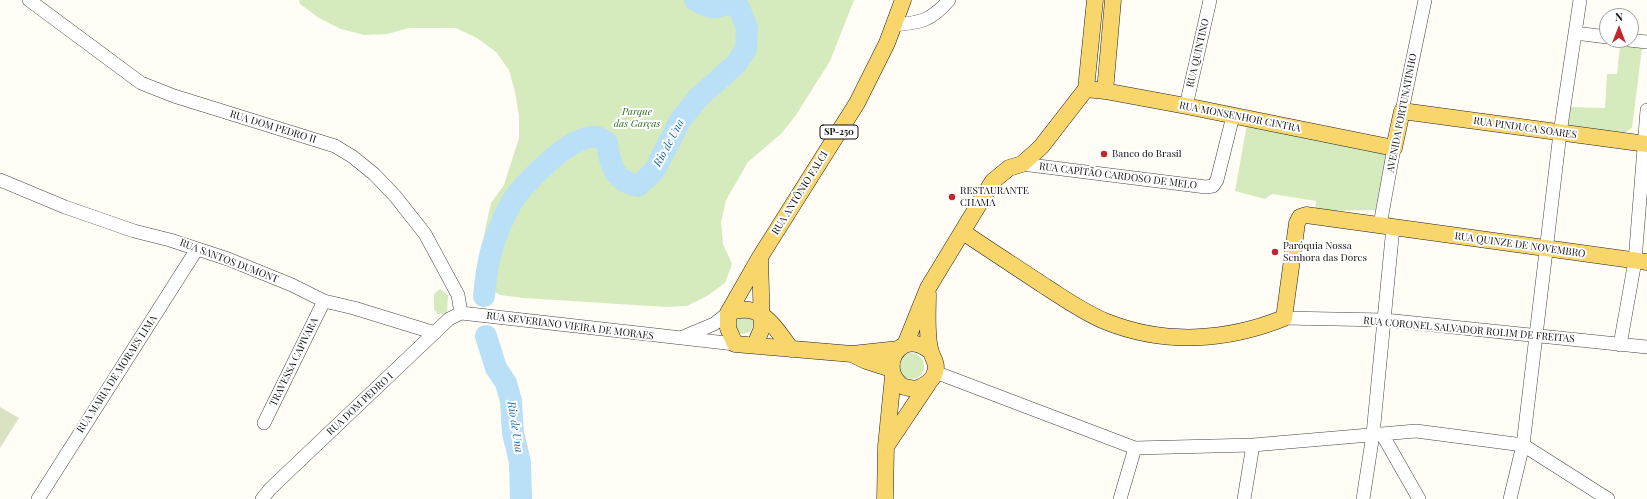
<!DOCTYPE html>
<meta charset="utf-8">
<style>
body{margin:0}
#map{position:relative;width:1647px;height:499px;overflow:hidden;background:#fffdf5;font-family:"Playfair Display",serif}
canvas{display:block}
.north{position:absolute;left:1599px;top:8px;width:40px;height:40px;box-sizing:border-box;background:#fff;border:1px solid #a0a0a0;border-radius:50%;rotate:0deg;font-size:11px;font-weight:700;line-height:16px;text-align:center;color:#111}
.north::after{content:'';display:block;margin:auto;width:14px;height:18px;background:#c4262e;clip-path:polygon(50% 0,100% 100%,50% 72%,0 100%)}
</style>
<div id="map">
<canvas width="1647" height="499"></canvas>
<div class="north">N</div>
</div>
<script>
const context = document.querySelector('canvas').getContext('2d');
context.lineJoin = 'round';
function paint(path, color) {
  context.fillStyle = color;
  context.fill(path, 'evenodd');
}
function strokePath(path, color, width, dash) {
  context.strokeStyle = color;
  context.lineWidth = width;
  context.lineCap = dash ? 'butt' : 'round';
  context.setLineDash(dash || []);
  context.stroke(path);
}
function write(font, color, halo, rows, align = 'center') {
  context.font = font + ' "Playfair Display",serif';
  context.lineWidth = 4;
  context.setLineDash([]);
  context.textBaseline = 'middle';
  context.strokeStyle = halo;
  context.fillStyle = color;
  for (const [text, x, y, turn = 0] of rows) {
    context.save();
    context.translate(x, y);
    context.rotate((+turn || 0) * Math.PI / 180);
    context.textAlign = isNaN(turn) ? turn : align;
    if (halo) context.strokeText(text, 0, 0);
    context.fillText(text, 0, 0);
    context.restore();
  }
}
paint(new Path2D(`
 M299 0H854L830 61 796 115 782 133 748 162 726 200 721 222 723 244 732 264 725 283 707 296 687 306 666 307 524 298 500 295 477 280 479 258 491 203 504 185 519 138V116L515 92 509 70 496 52 477 38 456 28H409L387 34 364 35 341 29 319 18 300 4Z
 M1620 46 1642 48 1632 128 1624 133 1567 126 1571 107 1605 108 1607 74H1617Z
 M1247 124 1390 150 1378 210 1315 211 1316 201 1272 194 1265 199 1235 191Z
 M440 289 448 295 447 313 438 314 434 309V294Z
 M737 314 753 319C755 330 747 337 737 332L733 319Z
 M898 366a13 13 0 1 1 26 0a13 13 0 1 1-26 0Z`), '#d5ebbd');
paint(new Path2D(`
 M0 407 19 418 0 448Z`), '#d9e3c4');
strokePath(new Path2D(`
 M484 296C486 277 488 258 495 239 500 226 506 211 513 200 525 182 573 133 596 137 600 137 604 141 607 143 610 165 614 181 638 186L654 171 681 119 698 98 736 64 746 49 747 28 739 8 728 3C713 10 709 8 695 0
 M486 336 496 368 506 383 511 401 513 433 520 462 521 499`), '#b9e0f7', 22);
const minor = new Path2D(`
 M29 0 141 83 174 96 335 146 353 157 374 174 395 196 425 234 458 295 461 313
 M893 25C920 23 931 21 949 0
 M1575 33 1607 37
 M1629 40 1647 42
 M1186 106 1210 0
 M1402 111 1425 0
 M1022 164 1206 187 1213 186 1217 180 1233 116
 M0 180 65 207 134 231 170 240 228 259 292 285 324 301 354 308 435 333
 M1380 225 1394 148
 M461 313 735 344
 M1284 318 1385 320 1647 347
 M683 337 714 324 728 313
 M1620 345 1635 261 1647 110
 M935 372 1135 448 1253 445 1416 431 1523 445 1608 499
 M264 423 324 301
 M1382 434 1419 499
 M38 499 197 249
 M262 499 270 489 449 319 461 313
 M1120 499 1135 448
 M1244 499 1253 445
 M1363 499 1373 434 1393 227
 M1510 499 1523 445 1560 133 1580 0`);
const major = new Path2D(`
 M1086 89 1105 91 1186 106 1394 148 1402 111 1647 144
 M1086 89 1095 0
 M1105 91 1113 0
 M963 232C991 251 1019 269 1046 287 1065 299 1086 314 1107 322 1165 345 1227 341 1284 318L1297 223 1300 217 1306 215 1647 262
 M928 294C928 309 926 338 931 352 933 359 938 364 935 372 933 381 926 385 918 388 914 389 904 388 901 385 881 369 896 336 920 345 923 346 927 349 930 351
 M728 313C760 300 774 326 791 349
 M755 345 762 328 760 257
 M905 345 928 288 993 181 1009 168 1022 164 1041 147 1086 89
 M899 349 852 354 735 344 728 328V313L760 257 857 103 887 43 903 0
 M852 354 866 361 891 369
 M887 445 928 384
 M885 499 886 446 893 376`);
strokePath(minor, '#444', 14);
strokePath(major, '#222', 17);
strokePath(minor, '#fff', 13);
strokePath(major, '#f9d66b', 16);
for (const [x, y, r, color] of [
 [1104,154,4,"#c4262e"],
 [952,197,4,"#c4262e"],
 [1275,252,4,"#c4262e"]
]) {
  const dot = new Path2D();
  dot.arc(x, y, r, 0, 2 * Math.PI);
  context.fillStyle = color;
  context.fill(dot);
  strokePath(dot, '#fff', 1.5);
}
for (const [x, y, w] of [
 [839,132,38]
]) {
  const box = new Path2D();
  box.roundRect(x - w / 2, y - 7, w, 14, 3);
  context.fillStyle = '#fff';
  context.fill(box);
  strokePath(box, '#111', 1);
}
write('bold 9px', '#111', null, [
 ["SP-250",839,132]
]);
write('10px', '#111', '#fff', [
 ["RUA QUINTINO",1198,53,-77],
 ["AVENIDA FORTUNATINHO",1402,113,-79],
 ["RUA MONSENHOR CINTRA",1240,117,11],
 ["RUA DOM PEDRO II",273,127,17],
 ["RUA PINDUCA SOARES",1525,128,8],
 ["RUA CAPITÃO CARDOSO DE MELO",1118,176,7],
 ["RUA ANTÔNIO FALCI",800,193,-58],
 ["RUA QUINZE DE NOVEMBRO",1520,245,8],
 ["RUA SANTOS DUMONT",229,261,21],
 ["RUA SEVERIANO VIEIRA DE MORAES",570,326,7],
 ["RUA CORONEL SALVADOR ROLIM DE FREITAS",1469,330,5],
 ["TRAVESSA CAPIVARA",294,362,-64],
 ["RUA MARIA DE MORAES LIMA",117,374,-57],
 ["RUA DOM PEDRO I",360,404,-43]
]);
write('italic 10px', '#2f6b1f', '#fff', [
 ["Parque",637,112],
 ["das Garças",637,124]
]);
write('10px', '#111', '#fff', [
 ["Banco do Brasil",1112,154],
 ["RESTAURANTE",960,191],
 ["CHAMA",960,203],
 ["Paróquia Nossa",1283,246],
 ["Senhora das Dores",1283,258]
], 'left');
write('italic 11px', '#1768a6', '#fff', [
 ["Rio de Una",669,143,-62],
 ["Rio de Una",515,427,81]
]);
</script>
